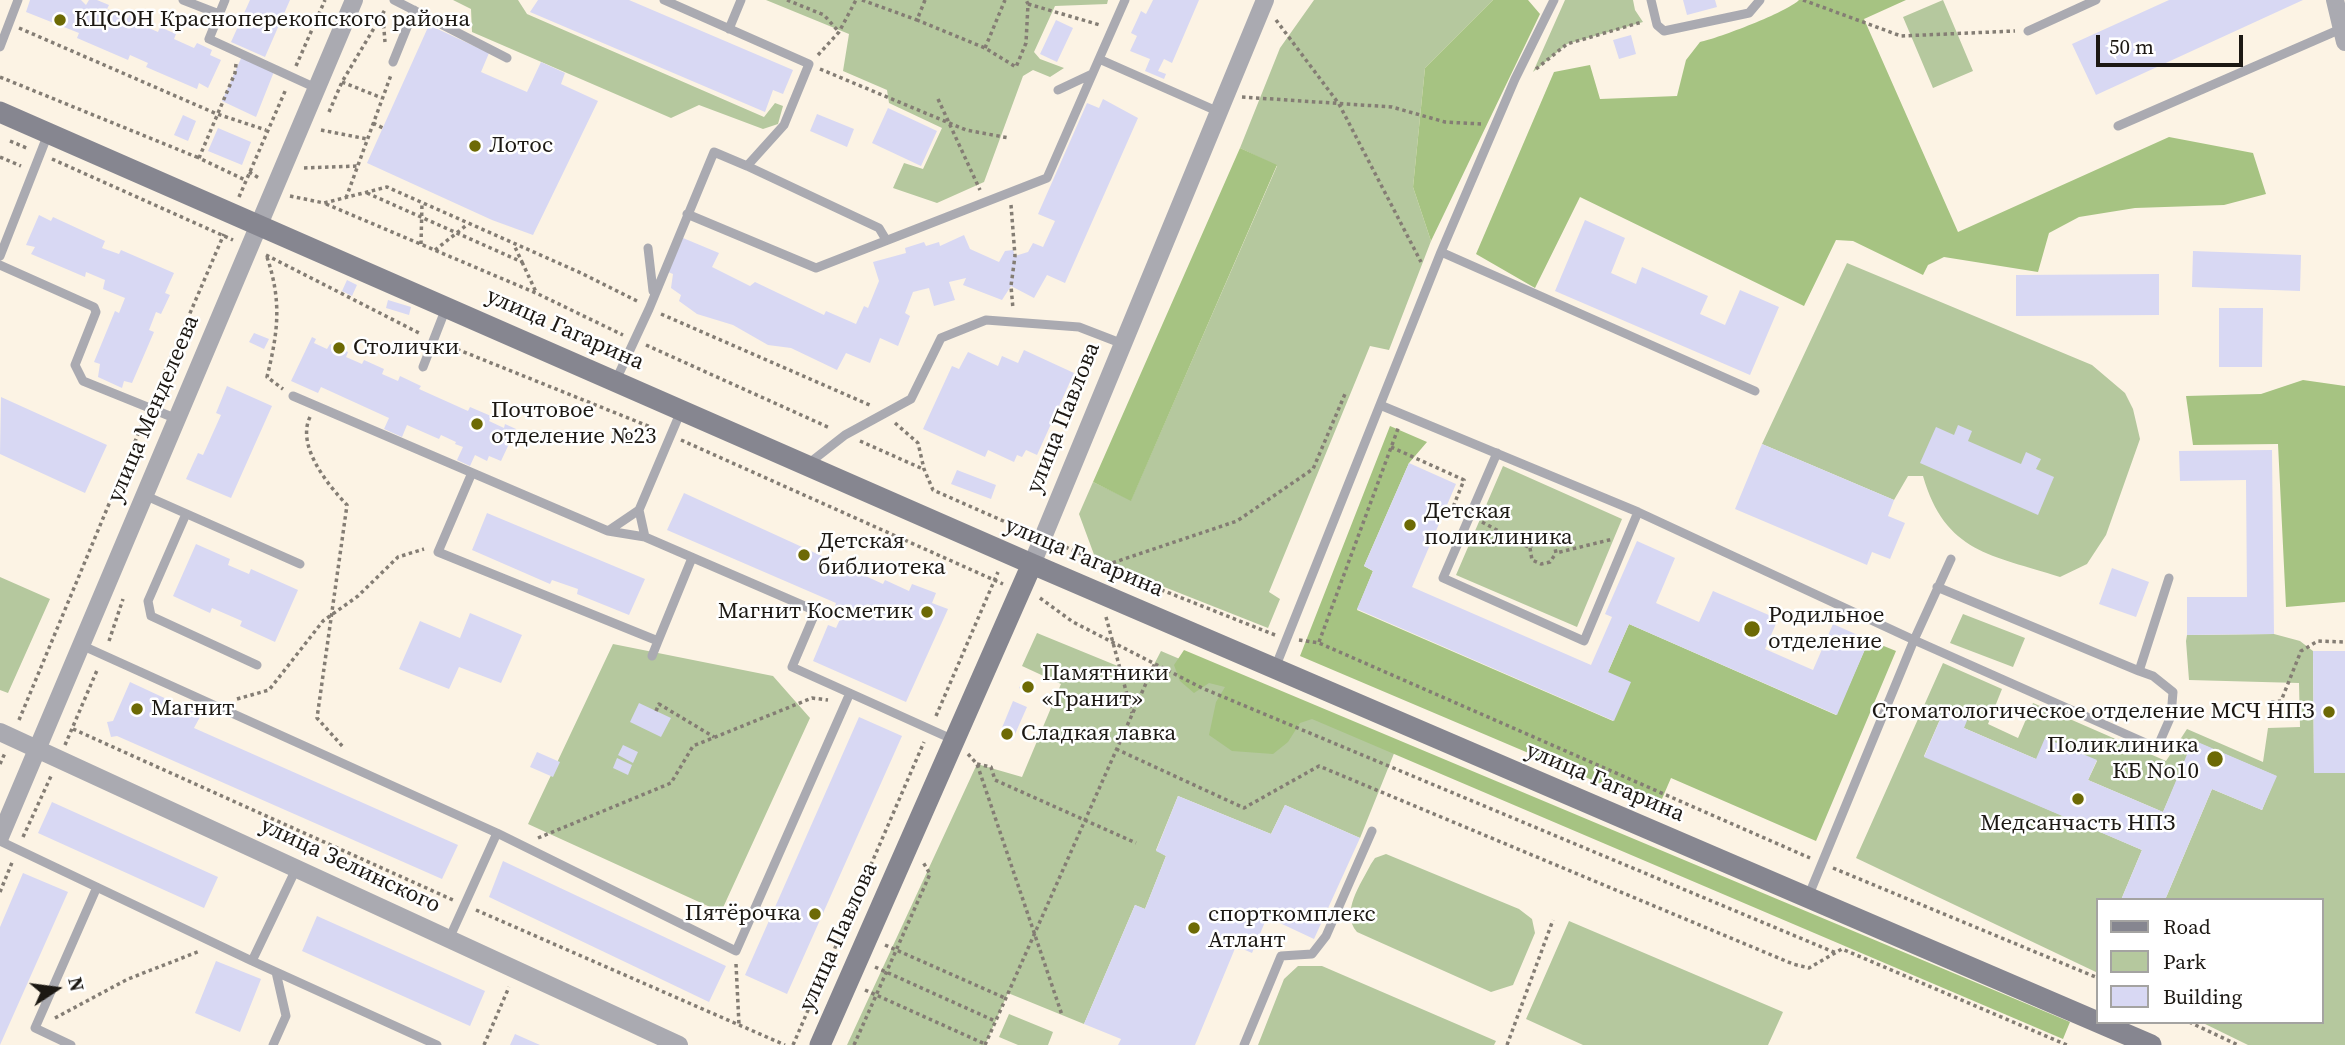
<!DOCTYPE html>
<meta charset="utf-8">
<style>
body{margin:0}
#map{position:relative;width:2345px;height:1045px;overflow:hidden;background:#fcf3e4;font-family:"Source Serif 4",serif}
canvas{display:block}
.legend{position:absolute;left:2096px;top:898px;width:228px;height:126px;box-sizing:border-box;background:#fff;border:2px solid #a4a3a1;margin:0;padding:9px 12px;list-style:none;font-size:21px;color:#1c1813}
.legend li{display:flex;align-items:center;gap:14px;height:35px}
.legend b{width:35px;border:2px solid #a4a3a1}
.north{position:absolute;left:21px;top:954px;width:70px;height:70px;-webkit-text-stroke:5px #fff;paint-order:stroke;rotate:77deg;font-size:19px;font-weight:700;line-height:28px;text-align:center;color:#1c1813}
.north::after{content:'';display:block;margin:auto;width:24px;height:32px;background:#1c1813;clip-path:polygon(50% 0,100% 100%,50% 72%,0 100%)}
.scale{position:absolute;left:2096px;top:35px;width:147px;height:32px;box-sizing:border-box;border:4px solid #1c1813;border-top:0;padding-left:9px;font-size:21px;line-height:24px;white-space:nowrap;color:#1c1813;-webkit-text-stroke:5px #fff;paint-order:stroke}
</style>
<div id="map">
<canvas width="2345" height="1045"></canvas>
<ul class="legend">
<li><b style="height:9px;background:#868690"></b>Road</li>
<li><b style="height:19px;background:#b5c89e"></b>Park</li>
<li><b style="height:19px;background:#d8d8f3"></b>Building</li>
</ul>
<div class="north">N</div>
<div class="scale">50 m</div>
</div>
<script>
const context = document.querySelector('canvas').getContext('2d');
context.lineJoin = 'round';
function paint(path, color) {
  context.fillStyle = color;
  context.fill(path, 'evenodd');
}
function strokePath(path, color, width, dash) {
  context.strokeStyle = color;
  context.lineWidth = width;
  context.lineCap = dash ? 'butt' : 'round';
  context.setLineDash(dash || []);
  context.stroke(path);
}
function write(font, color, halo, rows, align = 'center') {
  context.font = font + ' "Source Serif 4",serif';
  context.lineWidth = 5;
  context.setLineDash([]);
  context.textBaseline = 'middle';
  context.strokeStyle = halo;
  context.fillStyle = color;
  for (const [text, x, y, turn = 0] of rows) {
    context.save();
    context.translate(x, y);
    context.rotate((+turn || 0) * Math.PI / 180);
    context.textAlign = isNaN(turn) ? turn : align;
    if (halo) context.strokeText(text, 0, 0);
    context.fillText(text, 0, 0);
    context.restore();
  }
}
paint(new Path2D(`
 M453 0H518L527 14 764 117 775 103 783 106 778 124 763 129 699 105 671 118 472 32 471 9Z
 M766 0H1108L1107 4 1055 6 1034 52 1040 59 1064 68 1050 77 1033 70 1023 76 984 182 937 203 893 188 904 163 923 169 942 128 889 103 887 90 843 71 849 34Z
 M1314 0H1493L1425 68 1413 187 1431 241 1389 350 1370 346 1269 592 1280 599 1268 628 1096 560 1079 514 1093 482 1131 500 1277 166 1240 148 1280 48Z
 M1565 0H1633L1635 10 1643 22 1567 44 1533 72Z
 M1943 0 1973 71 1933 88 1903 17Z
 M1847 263 2092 365 2125 393 2133 409 2140 439 2106 535 2087 564 2060 577C1992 555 1945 553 1923 476H1908L1894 500 1762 444Z
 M1503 466 1622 519 1577 627 1456 575Z
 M0 577 50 599 8 693 0 690Z
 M1963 614 2025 638 2013 667 1950 643Z
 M1037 633 1147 678 1161 651 1395 751 1360 838 1285 805 1271 834 1178 796 1156 850 1166 856 1145 909 1135 905 1084 1024 1008 993 985 1045H847L977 764 1022 777 1061 684 1022 666Z
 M2274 634 2300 641 2313 651 2314 773H2345V1045H2248L2201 1022H2322V900H2165L2212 789 2262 810 2276 776 2194 741 2163 812 2088 780 2097 761 2036 759 1964 728 1945 708 1924 756 2142 850 2121 900H2098V973L1856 858 1943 663 2002 689 1988 724 2018 738 2033 703 2166 761 2187 729 2263 762 2268 728 2300 727 2299 683 2189 680 2186 641 2187 635Z
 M613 644 773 676 810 718 721 912 528 824Z
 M1386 854 1519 909 1532 919 1535 933 1513 985 1491 992 1357 932C1340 912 1361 884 1371 864L1375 858Z
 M1569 921 1783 1012 1768 1045H1583L1526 1019Z
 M1298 966H1322L1496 1041 1494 1045H1258L1284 979Z
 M1009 1014 1053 1032 1048 1045H1018L999 1037Z`), '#b5c89e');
paint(new Path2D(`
 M1493 0H1528L1540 14 1431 241 1413 187 1425 68Z
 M1799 0H1906L1864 19 1958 232 2169 137 2253 153 2266 194 2224 205 2135 208 2079 217 2049 233 2038 272 1944 257 1928 265 1923 275 1853 241 1836 240 1804 306 1580 197 1535 288 1476 254 1554 72 1590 65 1600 99 1677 96 1686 60 1700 42C1719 38 1787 12 1799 0Z
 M1240 148 1277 165 1131 501 1093 482Z
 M2303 380 2345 386V602L2286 607 2278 444 2193 445 2186 396 2261 394Z
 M1390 426 1427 442 1409 463 1364 566 1373 571 1357 610 1613 721 1608 672 1629 624 1836 715 1869 640 1896 651 1816 841 1671 778 1658 808 1300 656Z
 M1184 650 2070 1022 2063 1039 1312 719 1300 723 1288 742 1273 754 1232 751 1209 735 1216 702 1225 687 1209 683 1194 693 1180 681 1174 665Z`), '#a6c382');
paint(new Path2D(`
 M30 0H81L86 5 89 0H97L109 5 107 9 128 18 130 14 144 20 142 25 158 32 160 27 176 34 174 39 194 48 197 43 212 50 210 55 221 60 208 88 199 83 197 89 146 67 148 63 130 55 128 60 77 38 79 33 26 12Z
 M250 0H290L265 57 231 42Z
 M538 0H629L793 70 783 94 773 90 765 112 530 12Z
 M1153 0H1199L1172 63 1164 59 1158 71 1166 74 1164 79 1145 71 1150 59 1130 51 1137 36 1131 33 1138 18 1141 11 1146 14Z
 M1683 0H1715L1717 7 1687 15Z
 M2169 0H2303L2096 95 2072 44Z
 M1056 20 1073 28 1057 62 1040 54Z
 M429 25 489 53 481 72 527 92 541 62 565 73 561 84 598 101 533 235 492 220 367 163Z
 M1631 35 1636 54 1619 59 1613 40Z
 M243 54 275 69 256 117 222 101Z
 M1103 99 1138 118 1065 283 1047 275 1034 298 1011 286 1002 300 963 285 966 278 949 282 955 300 934 306 929 288 913 292 905 313 910 316 898 346 880 338 870 363 846 353 837 370 791 348 768 345 733 325 697 314 679 301 681 295 671 288 673 274 668 272 683 238 719 253 712 267 750 286 755 282 824 315 826 311 856 324 864 306 868 308 879 281 873 262 906 253 905 248 924 242 926 246 939 242 940 246 964 235 970 249 999 262 1005 251 1013 250 1015 256 1028 252 1033 243 1043 247 1055 221 1038 214 1087 103 1099 108Z
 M888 108 937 131 921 166 872 143Z
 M817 114 854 129 847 147 810 131Z
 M183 115 196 121 188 141 174 135Z
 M218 128 251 142 242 165 208 151Z
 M39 215 51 221 53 217 105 241 102 248 119 254 121 250 174 273 165 293 170 295 161 314 156 312 149 330 154 332 132 383 124 381 122 388 98 377 100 364 94 362 115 311 119 313 125 298 103 289 105 280 86 272 85 277 31 254 35 247 26 245Z
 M1585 220 1625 238 1611 273 1636 284 1642 267 1708 296 1700 314 1725 325 1740 290 1779 307 1750 375 1555 291Z
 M2193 251 2301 255 2300 291 2192 287Z
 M2159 274V315L2016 316V275Z
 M347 280 357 285 352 296 342 291Z
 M388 300 411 307 409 315 386 308Z
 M2219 308H2263L2262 367H2219Z
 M254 333 269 339 264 349 249 342Z
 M312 337 316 339 314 343 327 349 330 344 348 352 346 357 362 364 364 360 384 369 382 374 398 381 400 376 421 386 419 389 468 411 470 407 491 416 489 421 504 428 505 424 516 429 501 461 489 456 487 461 475 455 470 466 457 460 463 447 455 444 456 442 441 435 439 439 407 425 402 437 384 429 389 418 321 387 318 393 291 381Z
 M1024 350 1074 373 1037 455 1026 450 1022 457 1017 455 1014 462 988 450 985 457 923 429 952 366 959 369 968 352 998 366 1002 356 1018 363Z
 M227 386 272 406 231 498 186 479 198 453 203 455 221 415 216 413Z
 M1 397 107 445 85 493 0 454Z
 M1958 425 1972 431 1968 441 2021 464 2026 452 2041 459 2036 469 2054 477 2038 515 1920 463 1936 427 1954 435Z
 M1762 444 1894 500 1888 516 1905 523 1890 559 1872 552 1867 565 1735 509Z
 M2272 450 2274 634 2187 635V597H2247L2246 480 2180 481 2179 451Z
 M1409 463 1456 484 1412 587 1591 665 1612 617 1605 614 1637 541 1675 558 1656 603 1699 622 1713 591 1778 619 1765 649 1813 670 1833 624 1869 640 1837 715 1629 624 1608 672 1631 682 1614 721 1357 609 1373 571 1364 566Z
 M957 470 996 485 991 499 951 484Z
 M684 493 883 584 885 580 909 591 912 584 936 593 932 603 948 609 906 702 813 661 828 625 836 628 841 617 833 613 836 603 667 530Z
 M487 513 645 579 629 615 577 594 578 589 552 580 550 584 472 550Z
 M196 544 230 559 228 565 249 574 251 569 298 590 275 642 240 626 242 621 212 608 210 613 173 596Z
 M2112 568 2149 582 2136 617 2099 604Z
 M470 613 522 635 501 683 459 667 449 689 399 669 420 621 460 638Z
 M2313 651H2345V773H2314Z
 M1023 680 1036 686 1032 694 1019 688Z
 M130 682 201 715 194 728 458 845 442 879 117 736 111 737 107 722 113 721Z
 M1013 701 1027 707 1012 741 999 735Z
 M639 703 671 718 661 737 630 722Z
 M1945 708 1968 718 1964 728 2036 759 2045 738 2097 760 2088 780 2163 812 2193 740 2277 776 2262 810 2212 789 2165 900H2121L2142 850 1924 757Z
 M859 717 902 736 787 994 745 975Z
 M623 745 638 752 633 763 618 755Z
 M537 752 560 762 553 777 530 767Z
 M617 758 632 765 628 775 613 768Z
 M1178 796 1271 834 1285 805 1360 838 1314 939 1267 917 1252 953 1236 946 1195 1045H1118L1121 1039 1084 1024 1135 905 1145 909 1166 856 1156 851Z
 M52 802 218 877 204 908 38 833Z
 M503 861 726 966 709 1002 489 897Z
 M23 873 68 892 0 1045V927Z
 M317 916 485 991 470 1026 302 951Z
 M216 961 261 979 240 1032 195 1013Z
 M515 1034 540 1045H510Z`), '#d8d8f3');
strokePath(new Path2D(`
 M787 0 824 15 839 32
 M862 0 917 20
 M925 0 917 20 985 48 1016 67 1026 43 1028 4 1026 0
 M1803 0 1901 36 2015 31
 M1028 4 1100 25
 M383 18 385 42
 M1276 20 1339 104 1421 262
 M19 28 217 114 266 130
 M985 48 1005 0
 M818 55 839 32 856 0
 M236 64 235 73 199 158 245 180
 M296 66 325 0
 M820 69 966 130 1009 138
 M1536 69 1567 44 1642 22
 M0 77 199 158
 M342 82 382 98
 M1242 97 1392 107 1445 122 1481 124
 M938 99 980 190
 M329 112 342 82 386 8
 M373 123 383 128
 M321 130 367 139
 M10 141 29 149
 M0 157 21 166
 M52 159 233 240
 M304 168 357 166
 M249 172 259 178
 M367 193 522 262 514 245
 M290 196 324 203 387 187 581 273 639 302
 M239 197 286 89
 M346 198 391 75
 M326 204 536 293 623 335
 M1011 205 1015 256 1011 286 1013 309
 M421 244 422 203
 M435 250 468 224
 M266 255 421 334
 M267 257C282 302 278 332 267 377L283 389
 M522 262 536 292
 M661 314 872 406
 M444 344 658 430
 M646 345 830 428
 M154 397 224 234
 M310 417C296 446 328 485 347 505L317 718 344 748
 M895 423 918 443 924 469 933 490 1026 531
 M681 440 1003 584
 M860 441 923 469
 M1391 447 1464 480 1453 507 1460 510
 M1482 522 1530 548 1536 539 1542 538 1554 543 1556 553 1613 539
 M1059 544 1139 581 1275 635
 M1530 548 1532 560 1541 564 1550 562 1556 553
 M1106 565 1237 521 1313 469 1345 394
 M1040 598 1073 622 1202 688 1836 953
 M1106 617 1132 713
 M1299 640 1319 643 1810 858
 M109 641 123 599
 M1319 642 1399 426
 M237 699 269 690 323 621 358 596 398 557 424 549
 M2271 702 2281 701 2301 651 2318 641 2345 642
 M656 711 659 704 714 737
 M936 716 998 572
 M19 720 144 420
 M73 729 453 900
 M65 745 98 668
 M1116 749 1244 808 1319 766 1793 964 1809 968 1842 949 2067 1045
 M968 754 977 764 1062 1015
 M0 764 5 753
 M977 764 991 767 995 780 1136 843
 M23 837 52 774
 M538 838 671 783 693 746 812 698 828 700
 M1833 868 2098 978
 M0 892 13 860
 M476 910 785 1045
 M885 945 1005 998
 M736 964 739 1025
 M875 967 995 1021
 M865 990 985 1044
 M55 1018 128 979 200 951
 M2189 1022 2238 1045
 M484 1045 509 987
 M793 1045 924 742
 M854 1045 930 874 923 862
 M985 1045 1155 663
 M1507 1045 1553 920`), '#847d74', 3.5, [3.5, 3.5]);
strokePath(new Path2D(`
 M183 0 219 14
 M225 0 209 39 316 88
 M394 0 507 58
 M1651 0 1657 25 1664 31 1749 13 1760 0
 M729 29 741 0
 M2028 31 2096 0
 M0 47 18 0
 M1099 59 1125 0
 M393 62 414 10
 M1058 90 1092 74
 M2118 126 2343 28
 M747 166 879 228 885 238
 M687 214 816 268 1047 178 1099 59 1219 112
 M648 248 653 291
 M1441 252 1755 391
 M0 256 48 134
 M0 265 94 307 96 312 75 365 83 381 177 419
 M423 367 446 308
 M616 380 649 309 714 152 747 166 784 125 809 64 664 0
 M293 396 608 531 639 510 681 411
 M1380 405 1638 512 1914 640 2157 748 2171 716 2173 692 2153 676 2139 671 2169 578
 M1497 453 1443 578 1584 641 1638 512
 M808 464 845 435 911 399 941 338 986 320 1079 327 1123 344
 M471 475 438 552 658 641 692 558
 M144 495 300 564
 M639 510 645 537 816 611 792 667 954 740
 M186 514 148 601 151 616 257 665
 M608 531 645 537
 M1937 587 2139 671
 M81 645 497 833 736 951 850 693
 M652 656 658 641
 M1275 668 1441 252 1515 79 1554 0
 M0 841 252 961 296 869
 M1808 897 1914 640 1951 559
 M449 939 497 833
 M252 961 437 1045
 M71 1045 35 1028 97 887
 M273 1045 286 1016 276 972
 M1244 1045 1281 956 1312 954 1326 936 1372 831`), '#aaaab1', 9);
strokePath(new Path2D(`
 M2335 0 2345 42
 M1032 564 1265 0
 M0 732 679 1045
 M0 837 354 0`), '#aaaab1', 18);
strokePath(new Path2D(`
 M0 112 1032 564 2151 1045
 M820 1045 1032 564`), '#868690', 21);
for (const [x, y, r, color] of [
 [60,20,7,"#6d6a05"],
 [475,146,7,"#6d6a05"],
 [339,348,7,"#6d6a05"],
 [477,424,7,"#6d6a05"],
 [1410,525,7,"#6d6a05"],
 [804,555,7,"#6d6a05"],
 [927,612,7,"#6d6a05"],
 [1752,629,9,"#6d6a05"],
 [1028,687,7,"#6d6a05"],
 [137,709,7,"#6d6a05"],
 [2329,712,7,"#6d6a05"],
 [1007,734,7,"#6d6a05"],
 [2215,759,9,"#6d6a05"],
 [2078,799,7,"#6d6a05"],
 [815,914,7,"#6d6a05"],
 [1194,928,7,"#6d6a05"]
]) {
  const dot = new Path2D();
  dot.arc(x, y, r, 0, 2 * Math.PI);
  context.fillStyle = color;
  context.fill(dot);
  strokePath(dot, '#fff', 2.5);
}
write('23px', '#1c1813', '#fff', [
 ["КЦСОН Красноперекопского района",74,20],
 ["Лотос",489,146],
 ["Столички",353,348],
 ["Почтовое",491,411],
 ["отделение №23",491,437],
 ["Детская",1424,512],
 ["поликлиника",1424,538],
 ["Детская",818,542],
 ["библиотека",818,568],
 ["Магнит Косметик",913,612,"right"],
 ["Родильное",1768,616],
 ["отделение",1768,642],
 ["Памятники",1042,674],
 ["«Гранит»",1042,700],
 ["Магнит",151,709],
 ["Стоматологическое отделение МСЧ НПЗ",2315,712,"right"],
 ["Сладкая лавка",1021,734],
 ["Поликлиника",2199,746,"right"],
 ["КБ No10",2199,772,"right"],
 ["Медсанчасть НПЗ",2078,824,"center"],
 ["Пятёрочка",801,914,"right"],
 ["спорткомплекс",1208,915],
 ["Атлант",1208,941]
], 'left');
write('23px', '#1c1813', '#fff', [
 ["улица Гагарина",565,330,24],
 ["улица Менделеева",154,409,-67],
 ["улица Павлова",1064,418,-68],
 ["улица Гагарина",1084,558,23],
 ["улица Гагарина",1605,783,23],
 ["улица Зелинского",350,866,25],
 ["улица Павлова",839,937,-66]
]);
</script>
